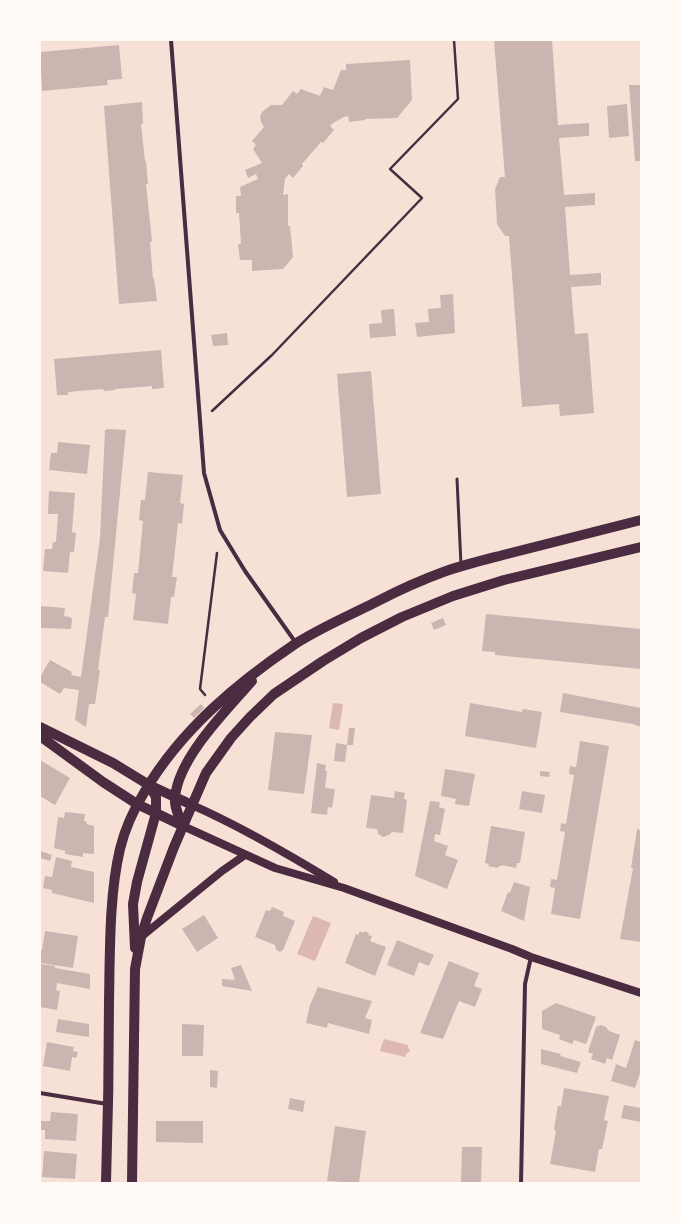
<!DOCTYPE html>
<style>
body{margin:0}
#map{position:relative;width:681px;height:1223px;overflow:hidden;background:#f7e1d7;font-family:"Open Sans",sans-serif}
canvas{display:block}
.frame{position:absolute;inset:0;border:41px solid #fffaf5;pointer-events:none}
</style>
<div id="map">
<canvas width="681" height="1223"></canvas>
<div class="frame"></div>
</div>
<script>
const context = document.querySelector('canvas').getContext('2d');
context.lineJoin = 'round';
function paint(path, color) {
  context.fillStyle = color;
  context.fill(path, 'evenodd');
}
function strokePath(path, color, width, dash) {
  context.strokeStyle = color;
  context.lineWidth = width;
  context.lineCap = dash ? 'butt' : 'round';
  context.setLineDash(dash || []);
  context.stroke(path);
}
paint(new Path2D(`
 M333 703 343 704 339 730 329 728Z
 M313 916 331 923 315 961 297 954Z
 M384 1039 408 1045V1048L410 1050 409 1052 406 1054 405 1057 380 1051Z`), '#dcb8b0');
paint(new Path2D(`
 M494 40H552L558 125 589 123V136L559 138 564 195 595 193V205L565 207 570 275 601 273V285L571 287 575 334 588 333 594 413 560 416 559 404 522 407 509 236H505L497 224 495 189 500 177H505Z
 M119 45 122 79 107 80 108 85 42 91 40 52Z
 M410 60 412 100 397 118 365 119V120L349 122 348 116 344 117 333 123 330 126 334 130 323 143 321 142 302 164 303 166 293 178 289 174 285 179 283 195 288 194V226H290L293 257 283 269 252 271V260H240L238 244H241L239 213H236V196H241L240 187 258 179 256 174 248 178 245 170 262 163 253 149 256 145 252 141 264 127 261 122 260 117 262 112 271 105H282L293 91 297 94 301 89 320 96 324 87 333 90 341 70H346V64Z
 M629 85H641V161H635Z
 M142 102 143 124H141L145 161H146L148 184H146L152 241 150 242 153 279 154 278 157 301 119 304 104 106Z
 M627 104 629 136 609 138 607 106Z
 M453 294 455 333 417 337 415 323 429 322 428 309 441 308 440 295Z
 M394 309 396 336 370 338 369 324 382 323 381 310Z
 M227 333 228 345 213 346 211 335Z
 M161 350 164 388 152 389V386L115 389V390L104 391 103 389 68 392V395H57L54 359Z
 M371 371 381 494 347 497 337 374Z
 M108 429 126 430 108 617H105L98 670H100L95 704H89L86 727 75 720 79 690 64 688 60 694 40 682V677L50 660 72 672 71 675 81 677 100 538 105 430Z
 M58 442 90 445 87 474 49 470 51 453H57Z
 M148 472 183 475 180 503 184 504 182 524 178 523 172 577H177L174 597H171L168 624 133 620 136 594 132 593 134 573H138L143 521 139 520 141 500H145Z
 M49 491 75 493 72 532 76 533 74 552H70L68 573 43 571 45 549H52L53 542H56L58 514H48Z
 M40 606 65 608 64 616 70 617 72 619 71 629 40 628Z
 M486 614 641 629V669L495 655V652L482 651Z
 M443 618 446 625 434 630 431 623Z
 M563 693 641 708V727L633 724 560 712Z
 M470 703 522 712 523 709 542 712 536 748 465 736Z
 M201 704 204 708 194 718 190 714Z
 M349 728H355L353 745H347Z
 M275 732 312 735 304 794 268 790Z
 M580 741 609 746 580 919 551 914 555 888 550 887 551 879 557 880 565 832 560 831 561 823 566 824 574 775 569 774 570 766 576 767Z
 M336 743 347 745 345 762 334 761Z
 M40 760 70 778 55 805 40 796Z
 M317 763 326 765 325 771H327L325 788 335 789 332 808 328 807 327 815 311 813Z
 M445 769 475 774 469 806 455 804 456 799 441 796Z
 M540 771 550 772 549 777 540 776Z
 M395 791 405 793 404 799 407 800 403 833 392 832 389 835 383 837 378 834 377 829 366 828 371 795 394 798Z
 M522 791 545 795 542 813 519 809Z
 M430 801 440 802 439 807 445 809 440 835 435 834 434 841 448 846 445 855 458 860 447 889 415 876Z
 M65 812 85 814 84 821 87 822 86 824 94 826V854L83 853V857L65 854V851L54 848 58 817 64 818Z
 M491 826 525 832 520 863H517L516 868 502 865V866H499L498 868 488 866 489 864 485 863Z
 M640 827H641V942L620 939 633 868H631L637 829 640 830Z
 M40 851 52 855 50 861 40 858Z
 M56 857 72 861 71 867 94 872V903L52 893V890L43 888 45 876 52 877Z
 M514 882 530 887 524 921 501 911 508 892 510 893Z
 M272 907 284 912 283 916 295 921 283 950 280 952 276 950 275 945 255 937 266 910 270 911Z
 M204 915 218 938 197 952 182 929Z
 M45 931 78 936 73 968 40 963V950H42Z
 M360 931 363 933 364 931 369 933 368 935 372 936 370 941 386 947 375 976 345 963 356 934 358 935Z
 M397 940 434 955 429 966 419 962 414 976 387 965Z
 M449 961 479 973 474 986 482 989 475 1007 459 1001 443 1039 420 1033Z
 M40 964 55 966V968L90 974V989L57 983 56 990 60 991 57 1010 40 1007Z
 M241 965 252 991 222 986V979L235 980 231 968Z
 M318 987 372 1001 365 1018 372 1020 369 1034 328 1023 327 1028 306 1023 310 1005Z
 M556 1003 596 1017 586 1044 574 1040 572 1044 559 1039 560 1035 542 1029V1011Z
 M58 1019 89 1024V1037L56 1032Z
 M182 1024 204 1025 203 1056H182Z
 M601 1025 606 1027 609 1031 620 1035 612 1060 607 1058 605 1064 591 1059 593 1054 588 1052 596 1027Z
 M635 1040 641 1042V1070L635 1088 611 1081 616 1064 626 1068Z
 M47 1042 74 1047 73 1051 78 1052 76 1058 72 1057 70 1071 43 1066Z
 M541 1049 561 1054 560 1056 581 1062 577 1073 541 1064Z
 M210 1070 218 1071 217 1088 210 1087Z
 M564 1088 609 1096 604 1120 608 1121 602 1149H599L595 1172 550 1164 556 1131 554 1129 558 1106H561Z
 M290 1098 305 1101 303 1112 288 1109Z
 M624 1105 641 1108V1122L621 1118Z
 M51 1112 78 1114 76 1141 45 1139V1130H40L41 1121H50Z
 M156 1121H203V1143L156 1142Z
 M335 1126 366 1131 359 1183 327 1181Z
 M462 1147H482L481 1183H461Z
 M44 1151 77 1154 75 1179 42 1177Z`), '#ccb4b1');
strokePath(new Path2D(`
 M212 411 272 355 422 198 390 169 458 99 454 40
 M205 695 200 689 217 553`), '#4a2c40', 2.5);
strokePath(new Path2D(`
 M457 479 461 565`), '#4a2c40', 3);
strokePath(new Path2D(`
 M171 40 204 473 220 530 245 571 296 643
 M40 1093 107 1104
 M521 1183 525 984 531 957`), '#4a2c40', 4);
strokePath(new Path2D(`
 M192 805C242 827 288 854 334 882
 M183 826 275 868 344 888 512 949 531 957 641 993
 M141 937 222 871 245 855`), '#4a2c40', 8);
strokePath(new Path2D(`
 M40 727 113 763 149 785 192 805
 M40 736 103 782 137 804 183 826
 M183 826C179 817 174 807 175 797 179 757 226 711 252 681
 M135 948 133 904 137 882 156 813V797L149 785
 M106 1183C108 1122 109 1062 109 1001 110 953 109 895 120 849 125 828 134 809 145 791 181 730 237 683 295 644 320 628 348 616 374 603 397 591 421 580 446 571 464 565 484 560 503 555 549 543 595 532 641 520
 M132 1183 135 969 141 937 147 918 174 847 206 773 231 738 250 717 274 694 323 661 361 638 402 617 453 596 504 580 641 547`), '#4a2c40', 10);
</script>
